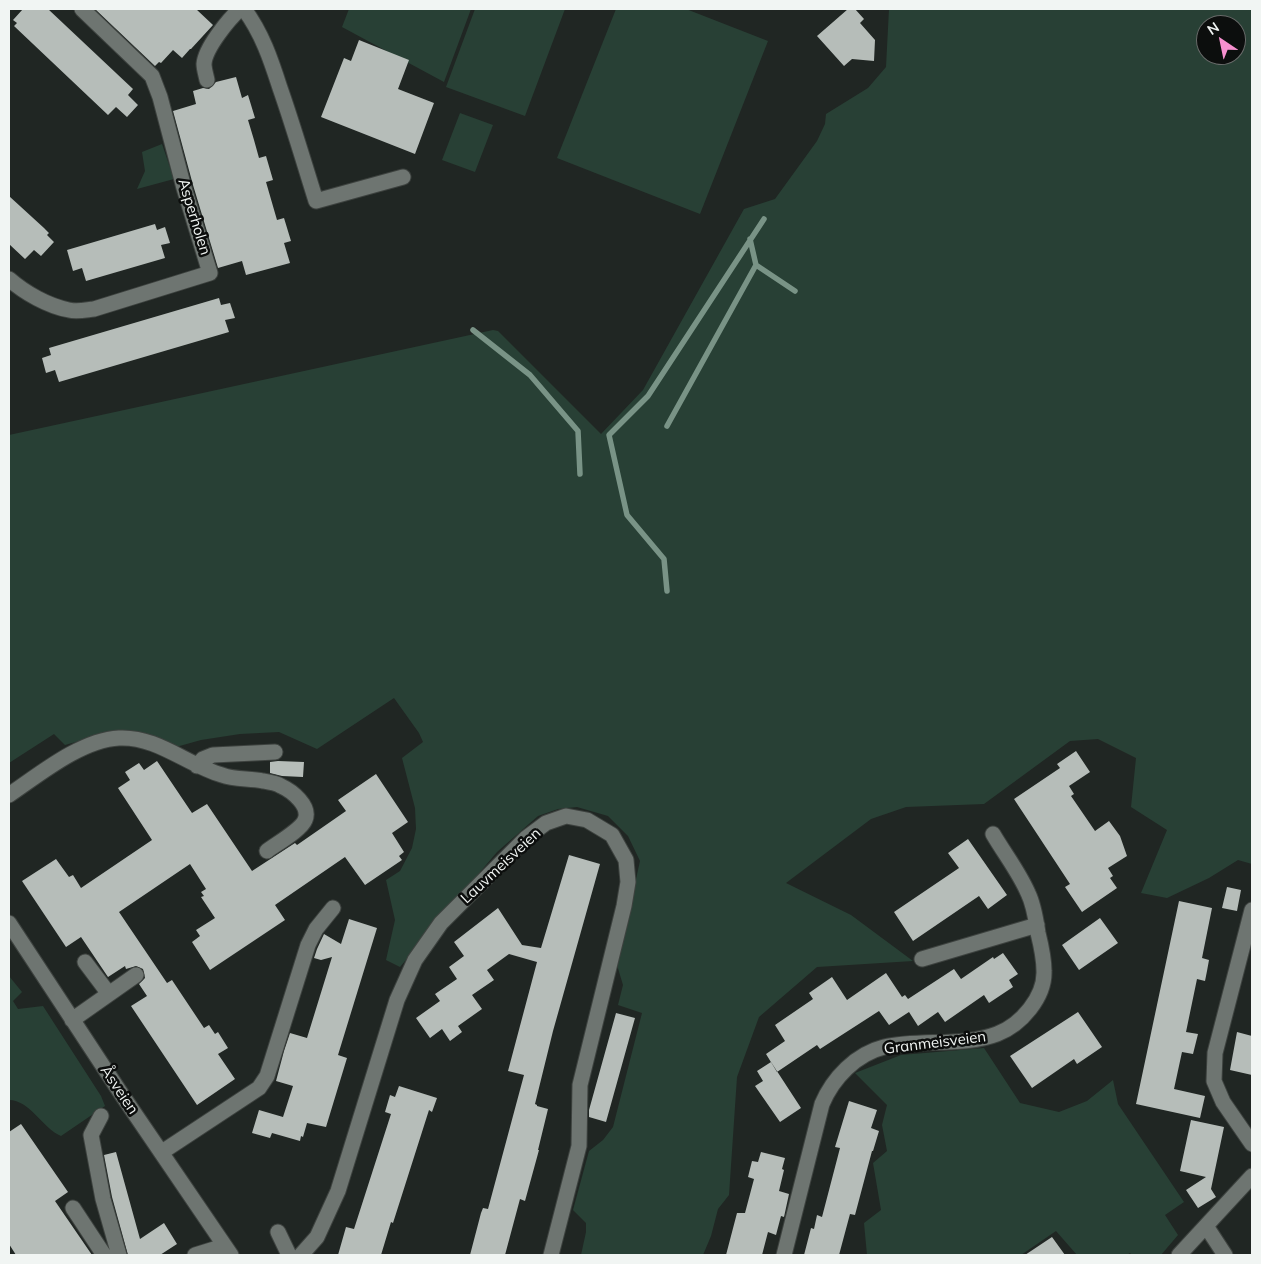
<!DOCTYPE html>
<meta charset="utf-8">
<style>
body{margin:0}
#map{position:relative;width:1261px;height:1264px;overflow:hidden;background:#202623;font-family:Mulish,sans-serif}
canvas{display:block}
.frame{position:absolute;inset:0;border:10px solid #f1f5f3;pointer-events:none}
.north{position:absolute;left:1196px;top:15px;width:50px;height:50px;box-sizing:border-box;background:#0c0e0d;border:1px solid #686a69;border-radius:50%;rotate:326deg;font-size:14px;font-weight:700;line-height:20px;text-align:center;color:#f1f5f3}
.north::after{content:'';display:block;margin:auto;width:18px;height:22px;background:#f690cf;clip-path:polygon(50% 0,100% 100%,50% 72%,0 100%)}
</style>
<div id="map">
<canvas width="1261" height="1264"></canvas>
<div class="frame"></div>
<div class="north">N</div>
</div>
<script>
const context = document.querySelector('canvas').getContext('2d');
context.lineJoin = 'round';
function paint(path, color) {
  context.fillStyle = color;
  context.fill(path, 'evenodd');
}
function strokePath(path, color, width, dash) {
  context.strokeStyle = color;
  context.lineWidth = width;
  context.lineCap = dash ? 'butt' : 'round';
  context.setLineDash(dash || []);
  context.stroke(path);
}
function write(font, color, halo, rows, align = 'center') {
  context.font = font + ' Mulish,sans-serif';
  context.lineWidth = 5;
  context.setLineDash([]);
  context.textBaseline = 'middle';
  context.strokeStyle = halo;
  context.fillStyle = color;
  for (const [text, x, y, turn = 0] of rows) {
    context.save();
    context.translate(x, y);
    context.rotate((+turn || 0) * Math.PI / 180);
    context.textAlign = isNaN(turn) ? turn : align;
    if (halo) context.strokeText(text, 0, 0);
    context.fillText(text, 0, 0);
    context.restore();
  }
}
paint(new Path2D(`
 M349 9H471L444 82 342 27Z
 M475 9H565L525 116 446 87Z
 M616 9H686L768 41 700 214 557 158Z
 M889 9 920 10 922 9H1252V864L1238 860 1209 878 1167 898 1141 893 1167 830 1131 807 1136 758 1098 739 1070 741 984 804 906 807 871 819 786 883 851 915 913 961 817 967 759 1017 737 1077 729 1195 718 1209 711 1236 703 1255H581L586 1232V1223L573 1210 589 1151 603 1140 613 1127 642 1013 618 1005 623 985 617 965 640 861 628 836 608 816 577 807 558 809 538 816 497 852 400 967 386 960 395 920 386 880 400 871 412 848 416 829 415 808 402 758 423 742 419 733 394 698 317 749 279 732 240 734 201 740 176 747 115 731 65 745 54 734 9 763V435L493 330 498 331 601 434 643 390 744 209 775 199 817 141 825 124 826 114 868 88 886 67ZM1206 25H1236V55H1206Z
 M460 113 493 125 475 172 442 160Z
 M162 144 174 179 137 189 145 171 142 152Z
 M9 976 22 992 13 1001 18 1009 43 1006 101 1096 105 1106 61 1136C42 1128 30 1100 9 1100Z
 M984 1048 1020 1103 1059 1112 1087 1101 1113 1080 1118 1104 1184 1202 1165 1215 1178 1235 1161 1255H1132L1130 1253 1127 1255H1077L1056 1231 1021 1255H867L864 1223 881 1210 873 1163 887 1151 882 1125 887 1105 855 1073 901 1055Z`), '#284035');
strokePath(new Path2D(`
 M750 239 756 265 795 291
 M473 330 530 375 578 431 580 474
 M667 426 756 265
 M667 591 664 559 627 515 609 435 648 396 764 219`), '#799386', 5.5);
paint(new Path2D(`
 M23 9H48L133 89 128 95 138 105 127 117 116 107 108 115 14 26 17 23 13 20Z
 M95 9H196L213 25 191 49H190L182 58 173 50 161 63 159 62 155 66Z
 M848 9H855L864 19 860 23 875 40 874 61 852 59 844 66 817 36Z
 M359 40 409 60 398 89 434 103 415 154 321 117 344 58 351 61Z
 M236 77 242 98 248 95 255 118 248 120 254 140 259 158 266 156 273 180 266 182 277 220 284 218 291 241 284 243 290 263 246 275 242 261 218 268 193 185 173 111 196 104 193 91 203 88 209 89 216 82Z
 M9 196 44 228 49 233 47 235 54 242 41 256 34 250 25 259 9 244Z
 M155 224 157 230 165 227 170 243 161 245 165 258 86 281 82 268 73 271 67 250Z
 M219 298 221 305 230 303 235 318 225 320 229 332 59 382 55 370 46 373 42 358 51 355 49 348Z
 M1076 751 1090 772 1069 786 1074 794 1071 796 1095 831 1109 821 1120 836 1127 856 1108 868 1113 876 1110 878 1117 888 1082 912 1065 887 1070 884 1014 799 1060 768 1057 764Z
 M157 761 192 813 207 804 252 871 295 843 297 845 346 811 338 800 376 774 408 822 392 833 404 852 399 856 402 860 365 885 345 857 275 905 285 920 210 970 192 942 200 936 196 930 215 918 201 897 204 896 201 892 206 889 190 864 119 912 167 983 172 980 204 1028 209 1025 215 1034 218 1032 228 1048 218 1054 235 1079 197 1105 131 1006 147 996 139 984 145 978 143 969 136 966 126 969 125 966 108 977 81 937 66 947 22 881 56 859 69 877 73 875 81 888 152 840 118 788 130 780 125 772 139 763 144 770Z
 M278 761 304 762 303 777 282 776 270 773V762Z
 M968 839 1007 895 988 909 979 896 913 941 894 912 959 868 948 853Z
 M569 855 600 864 553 1031 535 1104 537 1105V1106L548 1109 538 1150H539L525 1201 520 1199 505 1255H470L481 1213 483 1208 488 1209 524 1075 508 1071 537 962 509 954 487 970 494 980 472 995 482 1009 458 1026 462 1032 450 1041 442 1029 430 1038 416 1018 440 1001 435 994 457 979 449 967 464 956 454 942 498 908 522 945 541 948Z
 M1227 887 1241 890 1237 911 1222 908Z
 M1179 901 1212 908 1202 958 1209 960 1207 971 1205 981 1197 979 1186 1032 1198 1034 1193 1054 1182 1052 1174 1089 1205 1096 1200 1118 1136 1104Z
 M1100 918 1118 943 1079 970 1062 945Z
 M349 919 377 928 338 1055 347 1058 326 1127 307 1123 303 1137 301 1136 300 1141 272 1133 270 1138 252 1133 259 1110 283 1117 293 1086 276 1081 284 1051 290 1033 307 1038 332 957 321 960 314 958 317 949 324 934 341 944Z
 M1003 953 1018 974 1009 980 1013 987 989 1003 984 995 945 1022 938 1012 918 1026 909 1012 889 1025 879 1011 820 1049 817 1045 777 1072 766 1054 785 1041 775 1025 813 999 809 993 832 977 847 1000 886 973 902 997 905 995 908 999 954 969 961 979 993 957 994 959Z
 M1078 1012 1102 1047 1077 1064 1074 1059 1032 1088 1010 1056Z
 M616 1013 635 1018 606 1122 589 1117V1110Z
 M1237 1032 1252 1036V1075L1230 1070Z
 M771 1062 801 1108 780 1122 755 1086 763 1081 757 1071Z
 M399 1086 437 1098 432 1112 429 1110 393 1223 391 1222 381 1255H338L346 1227 354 1229 391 1114 385 1112 390 1095 395 1097Z
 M849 1101 877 1110 871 1128 879 1131 873 1151H872L855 1215 850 1214 839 1255H804L811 1228 814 1229 817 1215 822 1217 840 1148 835 1147Z
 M1191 1120 1224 1127 1211 1189 1216 1197 1198 1208 1186 1190 1206 1177 1180 1171Z
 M21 1124 68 1192 55 1201 92 1255H16L9 1244V1132Z
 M116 1152 140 1239 164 1223 177 1244 160 1255H128L112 1197 104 1155Z
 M761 1152 785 1158 782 1169 784 1170 779 1191 789 1194 784 1217 781 1216 776 1235 768 1232 762 1255H726L737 1213H745L754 1179 748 1177 752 1161 758 1162Z
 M1052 1237 1065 1255H1025Z`), '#b6bdb9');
const minor = new Path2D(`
 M244 9C262 33 271 60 280 88 293 125 304 163 316 201L403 177
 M207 80C206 75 204 69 204 64 205 48 229 19 240 9
 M9 279C25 293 48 306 69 310 77 312 85 310 94 309L210 273 184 188 160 97 152 76 82 9
 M197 766 203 759 213 755 275 752
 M9 795C40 774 81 740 119 738 157 736 187 765 222 775 235 780 250 778 263 781 269 782 276 783 281 786 292 791 311 806 305 820 301 830 276 844 267 851
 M1252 910 1215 1053 1214 1081 1223 1102 1252 1144
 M9 923 122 1095 231 1255
 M922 959 1037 925
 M85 962 109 994
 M72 1020 136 975
 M101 1116 91 1135 103 1199 119 1255
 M162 1152 259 1088 267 1076 308 945 316 929 333 908
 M73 1208 104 1255
 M1206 1226 1225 1255
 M278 1232 289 1255
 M195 1255 224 1246
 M301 1255 317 1237 338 1191 397 1000 415 960 441 923 526 838 546 823 566 816 587 820 612 835 626 860 628 882 624 906 580 1085 579 1146 551 1255
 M784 1255 822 1104C833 1078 856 1054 884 1047 920 1039 963 1047 997 1034 1021 1025 1045 997 1044 971 1044 958 1041 945 1038 933 1036 920 1034 905 1028 893 1019 872 1004 853 993 834
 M1179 1255 1252 1176`);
strokePath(minor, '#3d423f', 17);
strokePath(minor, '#6e7571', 15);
write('15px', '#f1f5f3', '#0c0e0d', [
 ["Asperholen",194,217,73],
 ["Lauvmeisveien",501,866,-43],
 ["Granmeisveien",935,1043,-7],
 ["Åsveien",119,1090,56]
]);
</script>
